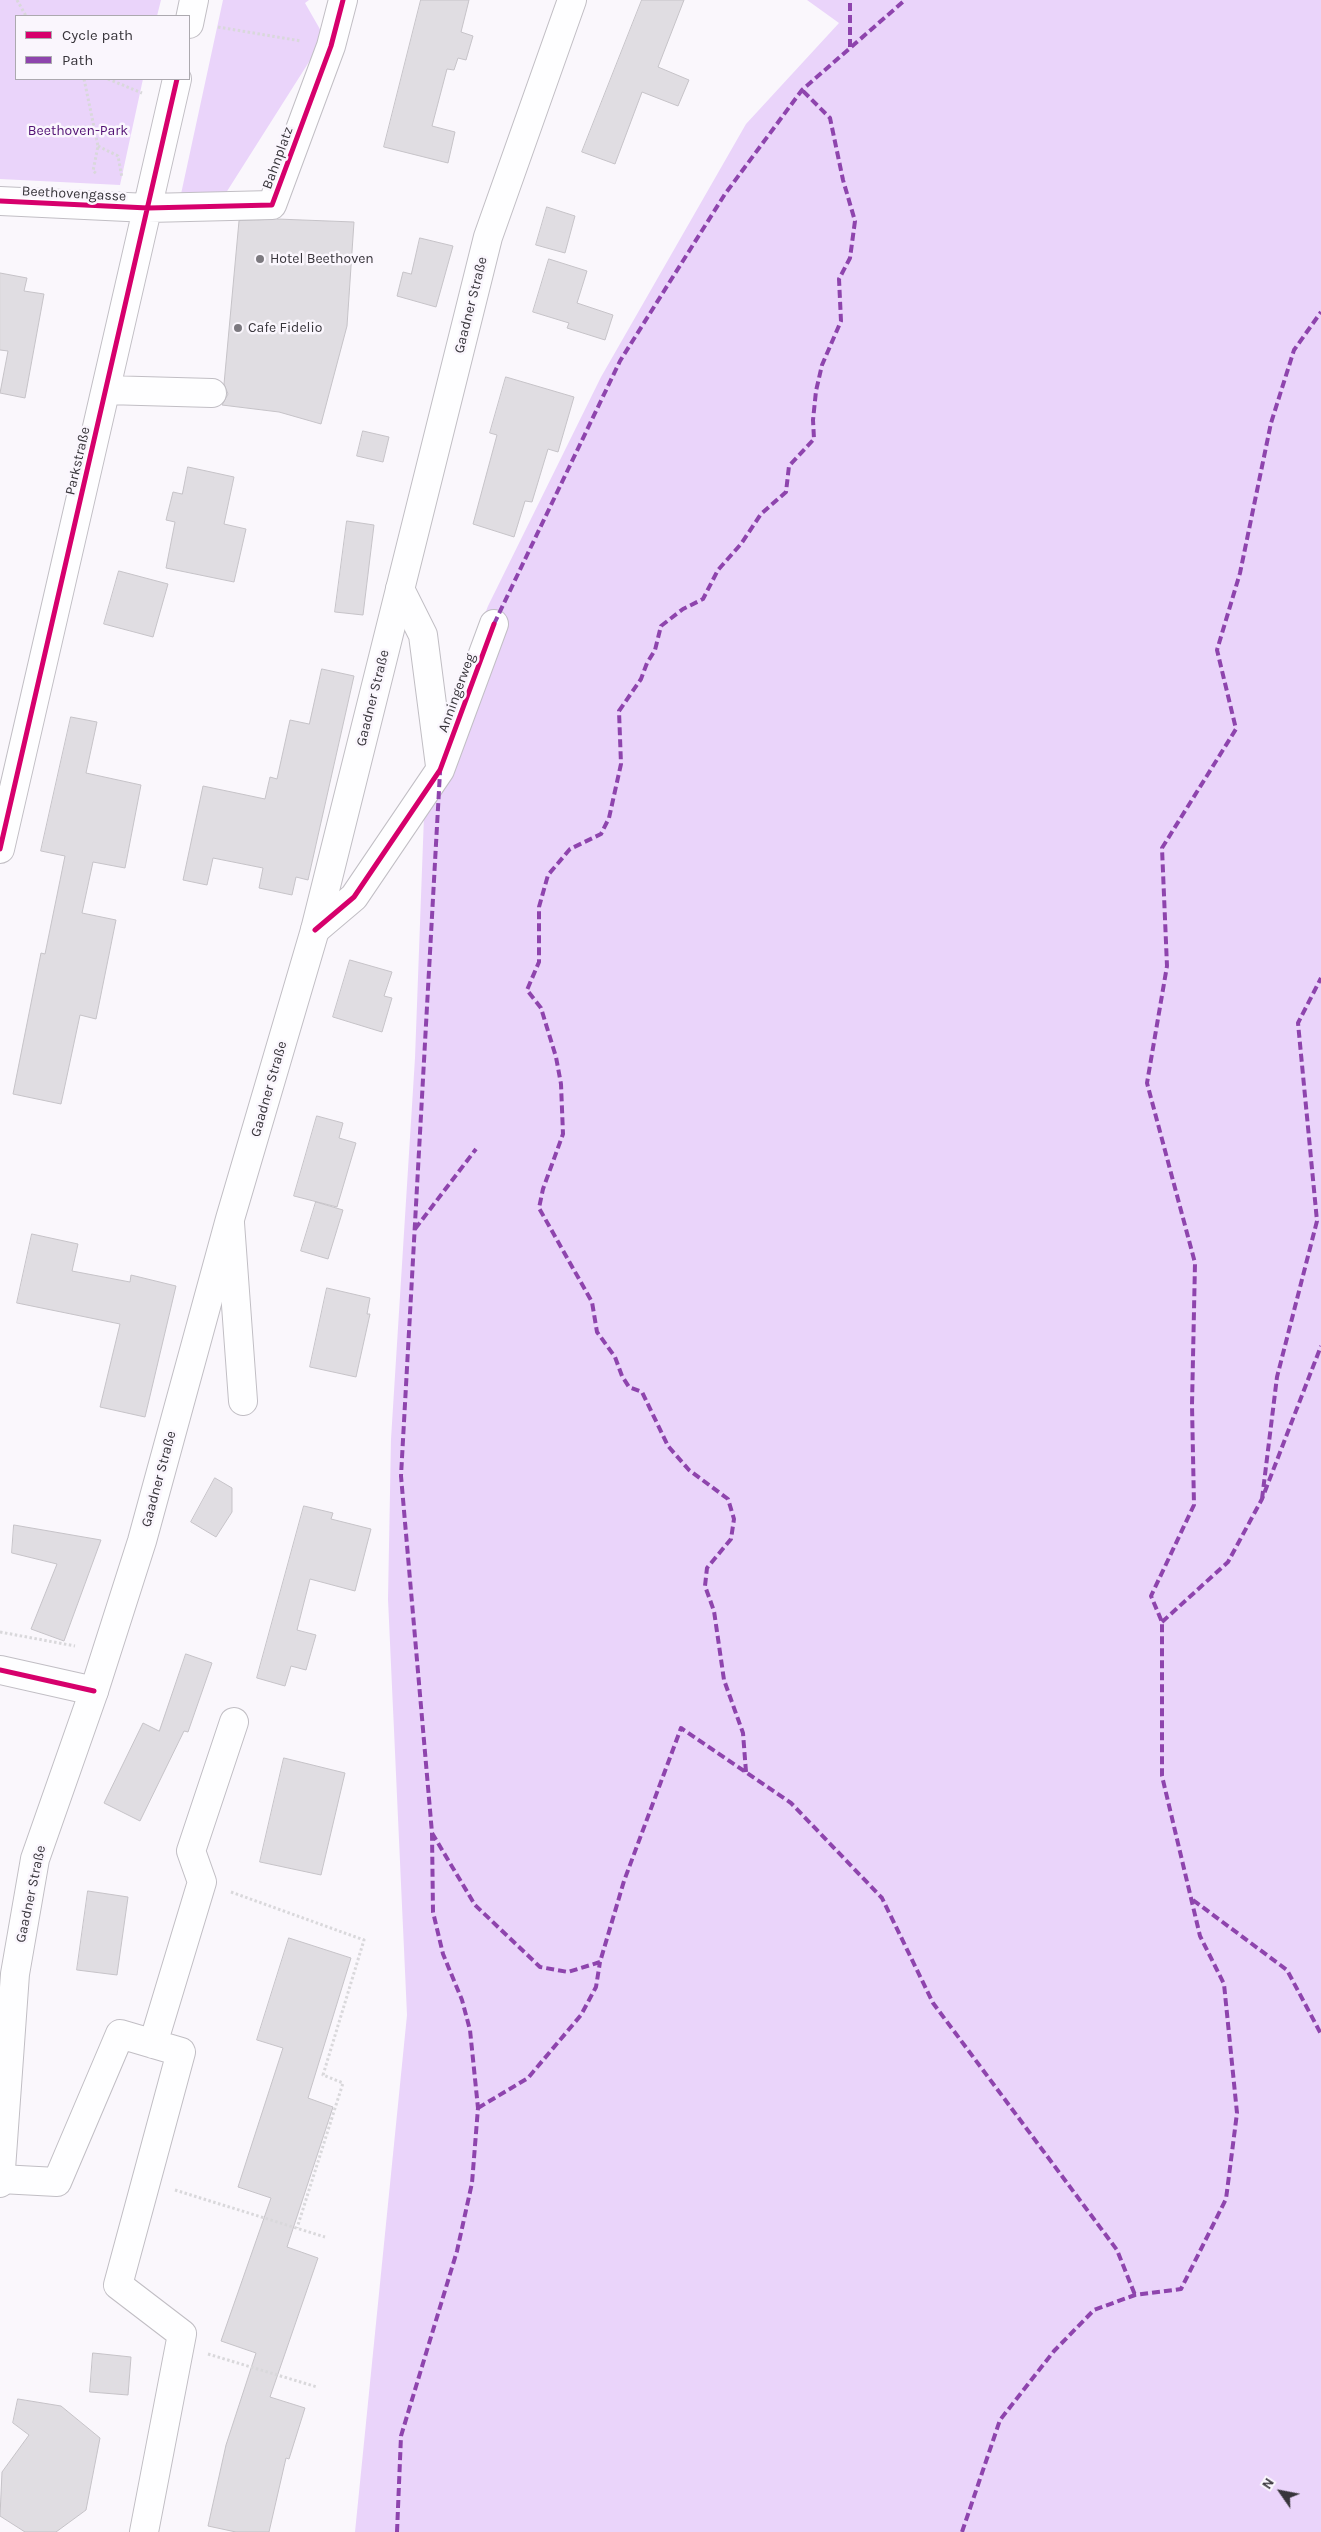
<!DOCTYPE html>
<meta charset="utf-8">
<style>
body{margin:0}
#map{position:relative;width:1321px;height:2532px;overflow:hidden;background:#faf7fc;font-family:Karla,sans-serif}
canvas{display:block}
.legend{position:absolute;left:15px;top:15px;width:175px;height:65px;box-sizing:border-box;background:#faf6fd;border:1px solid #aca9af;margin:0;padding:6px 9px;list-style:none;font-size:15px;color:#38353b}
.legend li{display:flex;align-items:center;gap:10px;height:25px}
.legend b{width:25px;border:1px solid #aca9af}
.north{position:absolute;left:1256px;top:2467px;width:50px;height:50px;-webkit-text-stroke:4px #faf6fd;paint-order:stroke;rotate:303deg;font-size:14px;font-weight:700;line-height:20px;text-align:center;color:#38353b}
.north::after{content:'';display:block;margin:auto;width:18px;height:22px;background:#38353b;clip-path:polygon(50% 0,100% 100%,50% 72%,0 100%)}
</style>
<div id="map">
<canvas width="1321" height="2532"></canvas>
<ul class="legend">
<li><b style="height:6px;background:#d6006c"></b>Cycle path</li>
<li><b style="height:6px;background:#8e44ad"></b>Path</li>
</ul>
<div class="north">N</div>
</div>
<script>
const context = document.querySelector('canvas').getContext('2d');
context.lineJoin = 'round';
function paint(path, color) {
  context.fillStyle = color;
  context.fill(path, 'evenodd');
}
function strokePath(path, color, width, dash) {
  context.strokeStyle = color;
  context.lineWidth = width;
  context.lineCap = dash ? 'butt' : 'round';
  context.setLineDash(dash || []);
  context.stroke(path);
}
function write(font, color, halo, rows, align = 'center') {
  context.font = font + ' Karla,sans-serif';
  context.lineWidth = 5;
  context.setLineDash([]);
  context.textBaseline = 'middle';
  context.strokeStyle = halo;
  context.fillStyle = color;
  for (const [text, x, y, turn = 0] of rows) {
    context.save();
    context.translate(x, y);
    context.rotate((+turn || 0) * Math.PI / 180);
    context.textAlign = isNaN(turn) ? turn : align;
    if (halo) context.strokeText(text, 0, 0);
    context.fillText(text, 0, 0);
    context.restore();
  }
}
paint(new Path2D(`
 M0 0H161L157 16H16V79H143L120 185 0 179Z
 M223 0H309L305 3 321 31 314 54 224 196 181 194Z
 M807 0H1321V2532H355L407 2015 388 1599 391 1439 415 1058 426 762 488 606 601 377 746 124 839 23Z`), '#ead4fa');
const building = new Path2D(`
 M421 0H469L461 32 473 36 466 60 458 58 454 70 447 69 432 126 455 132 448 163 384 147Z
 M642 0H684L658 67 689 80 678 106 642 92 615 164 582 152Z
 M547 207 575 216 565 253 536 245Z
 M277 219 354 222 347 326 321 424 279 412 222 405 228 394 224 384 239 221Z
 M420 238 453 246 436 307 397 296 403 272 411 274Z
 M549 259 587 271 577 303 613 315 605 340 567 328 569 323 533 312Z
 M0 273 27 278 24 291 44 294 25 398 0 393 8 351 0 350Z
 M506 377 574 397 558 452 548 449 532 502 525 501 514 537 473 524 497 435 490 433Z
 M363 431 389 437 383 462 357 456Z
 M188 467 234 477 224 524 246 529 234 582 166 568 175 522 166 520 173 492 182 494Z
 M347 521 374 525 363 615 335 612Z
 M119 571 168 584 153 637 104 624Z
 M322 669 354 676 308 880 296 877 292 895 259 888 263 868 213 858 207 885 183 880 203 786 265 799 270 777 277 779 290 720 309 724Z
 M71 717 97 722 86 773 141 785 125 868 93 862 82 913 116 920 96 1019 80 1015 61 1104 13 1094 41 953 45 954 65 856 41 851Z
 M350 960 392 972 384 996 392 998 382 1032 333 1017Z
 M317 1116 343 1123 339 1138 356 1143 337 1207 294 1196Z
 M316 1202 343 1210 328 1259 301 1251Z
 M32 1234 78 1244 72 1271 130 1282 131 1275 176 1286 145 1417 100 1407 120 1324 17 1303Z
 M327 1288 370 1298 367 1314H370L356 1377 310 1367Z
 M215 1478 232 1488V1512L216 1537 191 1522Z
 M304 1506 333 1513 331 1519 371 1529 355 1591 310 1579 297 1630 316 1635 306 1670 291 1666 285 1686 257 1678Z
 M14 1525 101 1540 64 1641 31 1629 57 1564 12 1553Z
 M186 1654 212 1663 188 1732 184 1731 140 1821 104 1803 143 1723 159 1731Z
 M284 1758 345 1773 321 1875 260 1862Z
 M88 1891 128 1897 117 1975 77 1970Z
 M289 1938 351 1958 308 2098 333 2107 287 2247 318 2258 270 2397 305 2408 289 2459 286 2458 269 2532H236L208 2526 226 2445 256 2353 221 2341 271 2198 238 2187 283 2048 257 2040Z
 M93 2353 131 2357 128 2395 90 2392Z
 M18 2399 61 2406 100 2438 86 2510 56 2532H25L0 2516 2 2472 29 2435 13 2423Z`);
paint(building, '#e0dde2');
strokePath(building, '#c6c3c8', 1);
const minor = new Path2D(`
 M189 24 194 0
 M0 201 148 208 272 205 331 46 343 0
 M106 390 212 393
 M400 589 423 635 440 766
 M0 849 177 79
 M315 930 354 897 440 770 494 624
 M230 1223 243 1401
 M0 1670 94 1691
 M153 2044 202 1882 191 1851 234 1722
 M0 2179 57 2182 120 2034 181 2052 118 2285 182 2334 144 2532`);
const major = new Path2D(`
 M0 2183 15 1974 35 1859 94 1691 142 1541 230 1219 315 930 488 237 572 0`);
strokePath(minor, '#c1bec4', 30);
strokePath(major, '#c1bec4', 30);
strokePath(new Path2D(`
 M17 0 26 16
 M218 27 301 41
 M84 79 98 146 93 171 97 174
 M108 79 142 93
 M98 146 118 156 122 178
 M0 1632 75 1646
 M231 1892 364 1940 323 2075 343 2083 297 2228
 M175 2190 325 2237
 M208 2354 317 2387`), '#d9d8db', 3, [2.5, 2.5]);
strokePath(minor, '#fefeff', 28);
strokePath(major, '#fefeff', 28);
strokePath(new Path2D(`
 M850 47V0
 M494 624 620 361 725 194 802 90 905 0
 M415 1229 476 1149
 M1262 1499 1277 1377 1317 1221 1298 1023 1321 978
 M1162 1622 1228 1562 1262 1499 1321 1346
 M746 1772 743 1733 724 1680 714 1611 705 1586 707 1568 731 1539 734 1519 728 1499 689 1470 668 1446 642 1392 629 1387 622 1376 615 1357 597 1332 592 1302 539 1208 543 1189 563 1134 561 1084 556 1057 541 1008 527 990 539 962V907L548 875 570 849 601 834 609 818 621 764 619 711 641 679 647 663 655 650 661 626 683 609 703 599 718 570 741 544 761 514 786 492 789 466 814 439 813 420 816 391 822 365 841 321 839 279 850 258 855 221 843 180 830 118 802 90
 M432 1833 475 1905 540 1967 568 1972 600 1962 624 1881 681 1728 791 1803 882 1898 933 2003 1117 2250 1135 2295
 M1193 1900 1287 1970 1321 2034
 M478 2108 528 2078 581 2015 596 1987 600 1962
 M397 2532 401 2436 457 2251 472 2183 478 2108 470 2030 462 2000 443 1954 433 1912 432 1833 401 1476 440 772
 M962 2532 1000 2420 1054 2351 1094 2310 1135 2295 1181 2289 1226 2199 1237 2113 1224 1984 1200 1936 1162 1776V1622L1151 1596 1194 1505 1192 1405 1195 1263 1147 1083 1167 966 1162 848 1236 729 1217 650 1240 573 1271 423 1294 350 1321 312`), '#8e44ad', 4, [8, 4]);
strokePath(new Path2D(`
 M0 201 148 208 272 205 331 46 343 0
 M0 849 177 79
 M315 930 354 897 440 770 494 624
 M0 1670 94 1691`), '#d6006c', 5);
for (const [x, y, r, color] of [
 [260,259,5,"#7c797f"],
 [238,328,5,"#7c797f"]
]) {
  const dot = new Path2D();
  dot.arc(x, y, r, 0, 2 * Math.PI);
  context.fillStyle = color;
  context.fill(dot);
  strokePath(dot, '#faf6fd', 2);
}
write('14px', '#511073', '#faf6fd', [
 ["Beethoven-Park",78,131]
]);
write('14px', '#38353b', '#faf6fd', [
 ["Bahnplatz",278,158,-70],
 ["Beethovengasse",74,194,3],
 ["Gaadner Straße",471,305,-76],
 ["Parkstraße",78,461,-77],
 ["Anningerweg",457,693,-70],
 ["Gaadner Straße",373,698,-76],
 ["Gaadner Straße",269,1089,-74],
 ["Gaadner Straße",159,1479,-75],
 ["Gaadner Straße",31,1894,-78]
]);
write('14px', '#38353b', '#faf6fd', [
 ["Hotel Beethoven",270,259],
 ["Cafe Fidelio",248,328]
], 'left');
</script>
